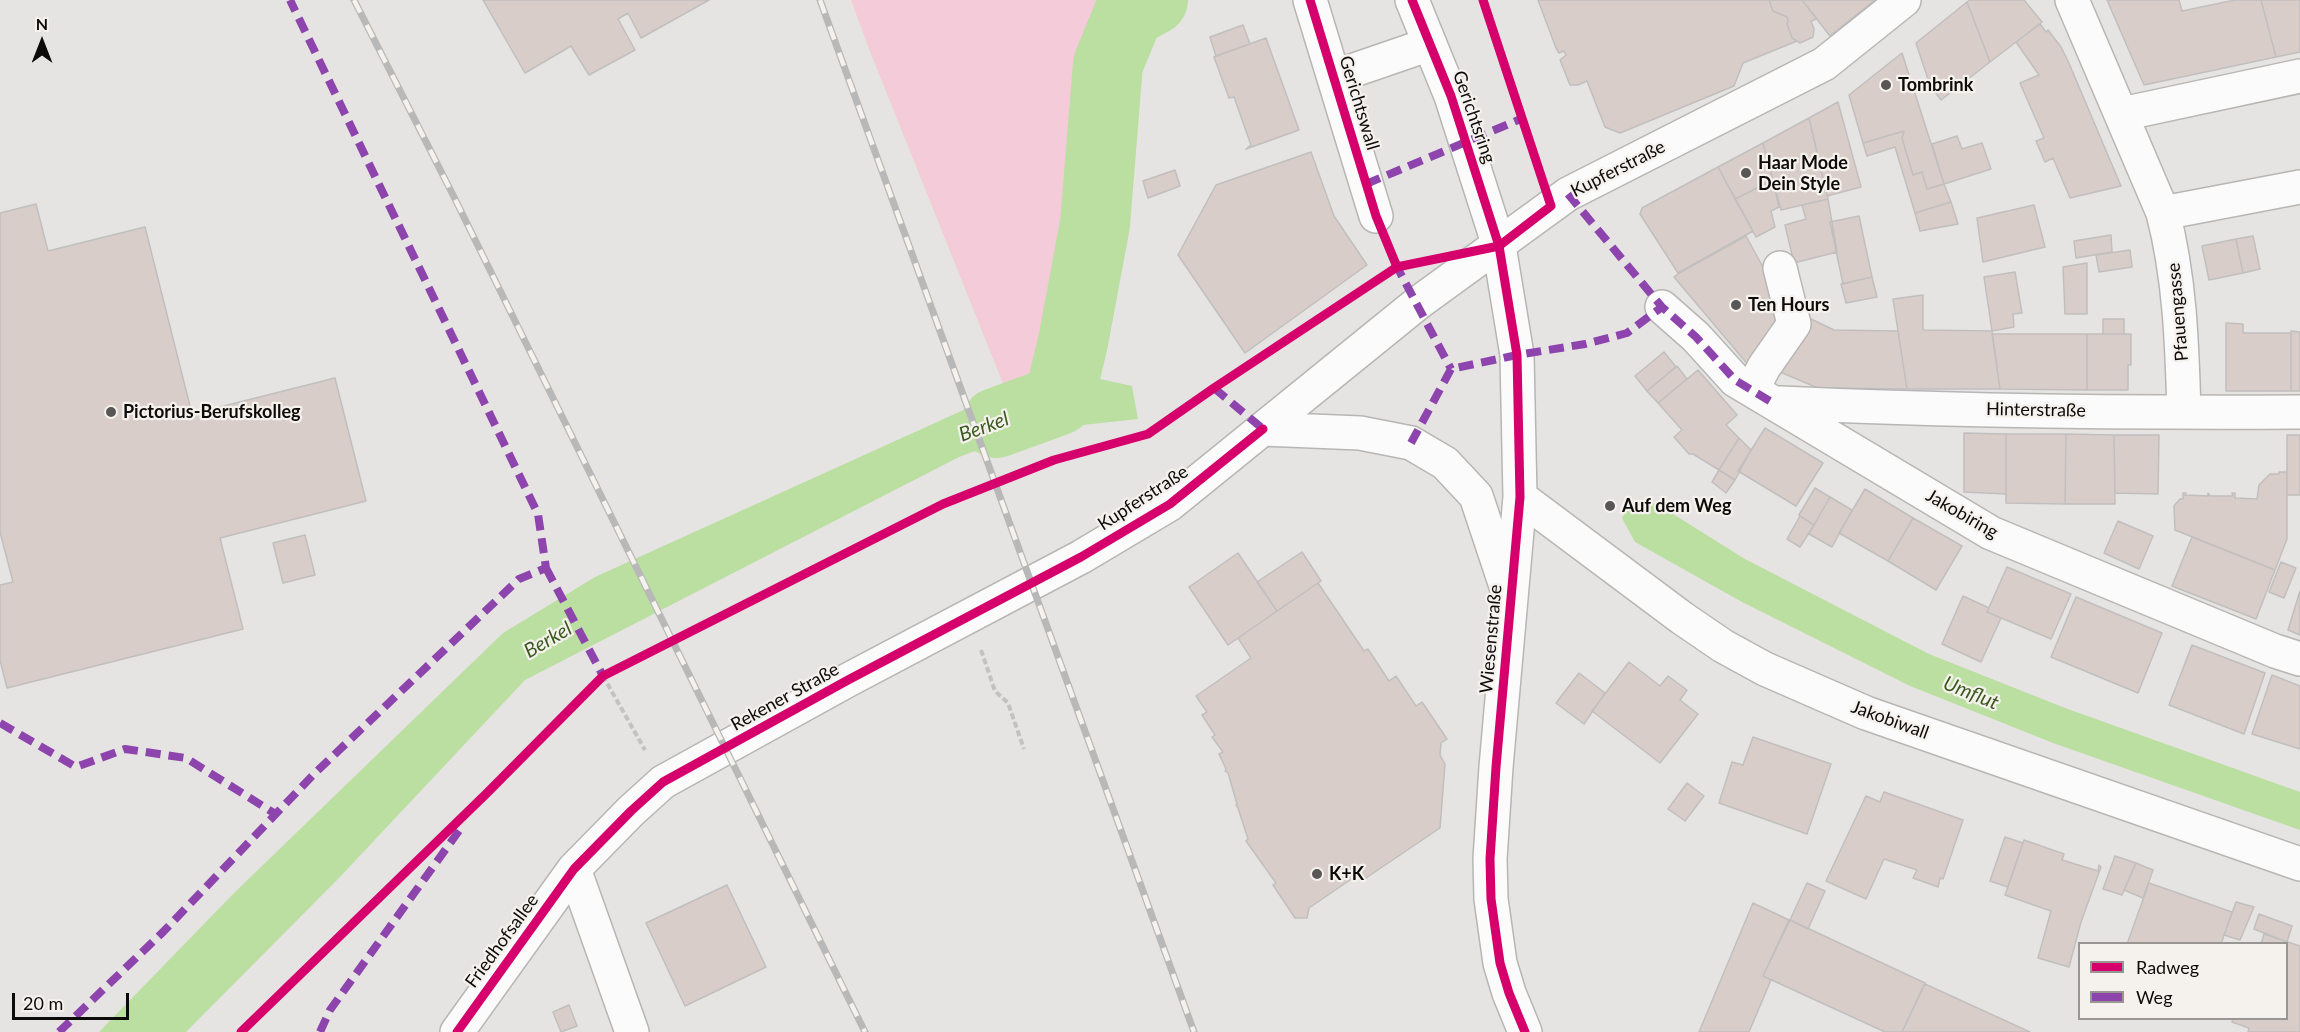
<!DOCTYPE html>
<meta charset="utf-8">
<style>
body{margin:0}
#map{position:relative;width:2300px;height:1032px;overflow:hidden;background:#e6e4e2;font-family:Lato,sans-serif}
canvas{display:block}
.legend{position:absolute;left:2078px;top:942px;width:210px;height:78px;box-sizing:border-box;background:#f5f1ed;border:2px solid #989592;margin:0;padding:8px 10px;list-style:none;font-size:18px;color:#0d0b0a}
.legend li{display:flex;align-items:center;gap:12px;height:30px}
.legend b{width:30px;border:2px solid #989592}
.north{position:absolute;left:12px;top:12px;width:60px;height:60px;-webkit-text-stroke:4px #f5f1ed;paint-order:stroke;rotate:0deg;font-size:16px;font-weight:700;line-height:24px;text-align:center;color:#0d0b0a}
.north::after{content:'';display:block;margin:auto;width:21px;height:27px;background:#0d0b0a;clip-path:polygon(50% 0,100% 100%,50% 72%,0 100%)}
.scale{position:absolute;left:12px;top:993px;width:117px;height:27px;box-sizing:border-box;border:3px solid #0d0b0a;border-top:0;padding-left:8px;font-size:18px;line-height:21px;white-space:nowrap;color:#0d0b0a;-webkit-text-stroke:4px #f5f1ed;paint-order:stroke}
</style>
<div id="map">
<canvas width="2300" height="1032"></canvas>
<ul class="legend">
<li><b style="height:8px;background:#d6006c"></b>Radweg</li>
<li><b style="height:8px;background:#8e44ad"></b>Weg</li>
</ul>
<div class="north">N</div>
<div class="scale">20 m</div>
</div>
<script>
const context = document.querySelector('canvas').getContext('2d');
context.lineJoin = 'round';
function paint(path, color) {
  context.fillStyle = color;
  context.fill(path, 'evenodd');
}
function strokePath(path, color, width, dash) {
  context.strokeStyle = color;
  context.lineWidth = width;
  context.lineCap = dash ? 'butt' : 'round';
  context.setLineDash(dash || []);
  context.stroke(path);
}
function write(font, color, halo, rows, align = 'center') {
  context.font = font + ' Lato,sans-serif';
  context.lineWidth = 4.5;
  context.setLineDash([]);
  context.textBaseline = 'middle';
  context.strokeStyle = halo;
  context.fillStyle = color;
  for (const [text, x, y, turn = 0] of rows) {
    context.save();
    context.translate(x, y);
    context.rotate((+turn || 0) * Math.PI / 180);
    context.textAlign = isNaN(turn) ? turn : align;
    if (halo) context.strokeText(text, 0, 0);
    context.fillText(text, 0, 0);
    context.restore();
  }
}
paint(new Path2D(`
 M851 0H1098L1107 20 1088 115 1079 224 1054 369 1006 391 867 44Z`), '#f3cbd9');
paint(new Path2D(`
 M1054 369 1132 386 1138 419 1028 431 959 457 525 680 338 879 186 1032H99L235 892 503 633 595 577Z
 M1633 501 1657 504 1745 559 1929 654 2065 708 2300 792V830L2053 743 1910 686 1742 602 1635 542 1622 518Z`), '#bbdea1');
strokePath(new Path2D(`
 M996 423 1059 400 1073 342 1095 224 1108 64 1129 13 1153 0`), '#bbdea1', 70);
const building = new Path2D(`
 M483 0H709L641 38 628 13 618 19 635 50 589 75 571 46 525 73Z
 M1538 0H1769L1773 11 1787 17 1788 21 1787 24 1792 38 1797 41 1743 63 1734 86 1620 133 1605 127 1587 81 1578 85H1570L1560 60 1566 55 1564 51 1559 53 1556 48Z
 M1769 0H1802L1817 19 1811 21 1814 29 1813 37 1800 43 1792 38 1787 24 1788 21 1787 17 1773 11Z
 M1802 0H1875L1830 36Z
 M1970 0H2024L2042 22 1990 62 1967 2Z
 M2107 0H2179L2182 11 2235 0H2261L2276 57 2144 85Z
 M2261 0H2300V52L2276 57Z
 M1967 2 1990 62 1941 100 1930 85 1916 43Z
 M2040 24 2046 32 2048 30 2061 47 2068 61 2121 186 2070 198 2053 158 2045 162 2036 141 2044 138 2020 83 2039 75 2016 42Z
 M1243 25 1250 44 1216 56 1210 37Z
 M1266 38 1299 130 1246 149 1251 145 1234 97 1229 98 1214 57Z
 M1902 53 1944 184 1927 189 1922 172 1913 175 1902 138 1904 131 1863 143 1849 95Z
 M1838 102 1861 187 1827 196 1809 118Z
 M1809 118 1828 199 1781 210 1763 143Z
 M1904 131 1902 138 1913 175 1922 172 1927 189 1944 184 1951 202 1915 213 1895 147 1867 156 1863 143Z
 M1957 136 1962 149 1982 143 1991 169 1944 184 1932 144Z
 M1763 143 1773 180 1735 199 1718 167Z
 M1311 152 1334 216 1367 265 1245 353 1178 255 1216 185Z
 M1718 167 1753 231 1678 273 1640 214 1642 208Z
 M1175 170 1180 186 1148 198 1143 181Z
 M1773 180 1779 207 1771 211 1775 227 1756 237 1735 199Z
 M1828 199 1837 252 1794 263 1785 225 1806 219 1802 205Z
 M1951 202 1958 224 1920 231 1915 213Z
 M36 204 48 251 145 227 192 414 335 378 366 501 220 538 243 629 7 688 0 660V585L13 582 0 532V213Z
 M2034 205 2045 247 1983 262 1977 218Z
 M1859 216 1872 277 1843 284 1830 222Z
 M2111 235 2112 252 2076 258 2074 241Z
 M1746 236 1764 269 1778 330 1750 367 1674 277 1679 273Z
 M2253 236 2260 269 2243 273 2236 239Z
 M2236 239 2243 273 2209 280 2202 246Z
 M2130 250 2132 267 2099 272 2096 255Z
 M2087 263V314H2065L2063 267Z
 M2015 272 2022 313 2013 314 2014 327 1992 331 1984 277Z
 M1872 277 1877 297 1846 303 1841 284Z
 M1923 295V330L1992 331 2000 389H1907L1893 299Z
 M1809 318 1834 330 1898 331 1907 389 1818 388 1773 369Z
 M2103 319H2124V334H2103Z
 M2226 323 2243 324V333H2291V391H2226Z
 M2291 331 2300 332V391H2291Z
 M1992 334H2087V390L2000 389Z
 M2087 334H2131V365H2128V390H2087Z
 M1664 352 1676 367 1647 391 1635 376Z
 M1677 366 1687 379 1658 403 1647 391Z
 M1698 370 1737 415 1726 425 1739 438 1719 470 1693 454H1689L1674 437 1682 430 1658 403Z
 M1765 428 1823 463 1796 506 1738 471Z
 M1964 433 2006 434V494L1964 492Z
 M2006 434H2066L2065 504 2006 503Z
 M2066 434 2114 435 2115 504H2065Z
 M2114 435H2159L2158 494 2115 493Z
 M2287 435H2300V495H2287Z
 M1739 438 1751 450 1735 480 1719 470Z
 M1719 470 1735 480 1726 493 1712 482Z
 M2279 472H2287V539L2275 570 2175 530 2174 506 2180 499H2183V493H2186L2185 495 2208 496V493L2210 496H2233L2232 493H2235V498L2257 499 2259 485 2270 474H2279Z
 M1815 488 1830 497 1814 525 1799 515Z
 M1865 489 1913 518 1888 561 1839 533Z
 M1830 497 1852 510 1832 547 1809 534Z
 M1800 516 1814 525 1800 547 1787 539Z
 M1913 518 1962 546 1936 590 1888 561Z
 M2118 521 2153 536 2139 569 2104 553Z
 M305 535 315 575 283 583 273 543Z
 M2192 537 2275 570 2256 619 2172 586Z
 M1302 552 1321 581 1277 611 1257 582Z
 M1238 553 1277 611 1228 645 1189 587Z
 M2281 562 2296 568 2284 598 2269 592Z
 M2007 567 2071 594 2051 639 1987 612Z
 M1318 583 1364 651 1368 649 1389 681 1396 676 1416 706 1422 702 1447 739 1441 743 1440 755 1445 764 1440 828 1363 880 1353 878 1309 908 1307 918H1295L1273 885 1276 883 1246 841 1248 839 1238 808 1236 805 1237 804 1228 773 1225 771 1226 769 1219 754 1223 752 1212 737 1215 735 1202 715 1207 712 1196 696 1251 658 1238 638Z
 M2300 591V635L2288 630Z
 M1963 596 1989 608 1987 612 2001 618 1981 662 1942 644Z
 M2076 597 2162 633 2138 693 2051 657Z
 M2192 645 2265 673 2244 734 2169 705Z
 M1629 662 1660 686 1668 676 1687 690 1680 700 1698 714 1660 763 1592 711Z
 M1579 673 1605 693 1584 724 1556 703Z
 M2272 675 2300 686V749L2252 734Z
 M1753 737 1831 764 1807 834 1719 803 1732 762 1743 765Z
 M1687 783 1704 796 1685 821 1668 809Z
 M1884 792 1963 820 1943 879 1940 878 1938 887 1913 878 1917 870 1884 859 1866 899 1826 881 1866 796 1880 802Z
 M2005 837 2023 843 2008 887 1990 881Z
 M2024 840 2064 854 2062 860 2098 871 2099 865 2101 867 2081 922 2069 967 2038 958 2051 911 2005 895Z
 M2115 856 2136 863 2122 895 2103 889Z
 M2136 863 2153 870 2143 898 2124 890Z
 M1807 883 1825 891 1808 929 1790 920Z
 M2149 883 2232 912 2221 944H2127Z
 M727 885 766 967 685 1006 646 923Z
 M2236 902 2254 907 2240 940 2224 935Z
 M1753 903 1789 920 1763 976 1771 980 1749 1032H1699Z
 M2259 914 2292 926 2287 942 2254 929Z
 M1790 920 1925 983 1902 1032H1885L1763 976Z
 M2264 934 2300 946V1032H2248L2249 1028 2232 1022 2233 1018H2286V944H2261Z
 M1925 984 2030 1032H1902Z
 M569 1005 577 1026 561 1032 553 1012Z`);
paint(building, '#d9cdca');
strokePath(building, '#c1bfbe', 1.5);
const minor = new Path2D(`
 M1310 0 1376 216
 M1412 0 1451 96 1499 246 1517 355 1520 497 1496 767 1490 859 1491 899 1500 963 1509 993 1525 1032
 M2072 0 2163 213C2180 278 2182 345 2184 412
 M1334 77 1430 44
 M2122 114 2300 76
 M2163 213 2300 187
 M1662 307 1696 337 1735 380 1991 533 2275 651 2300 659
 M1752 390 1764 367 1794 324 1780 268
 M1780 403C1953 411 2127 413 2300 412
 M1263 429 1360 433 1411 443 1445 463 1476 496 1507 589
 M1520 497 1682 618 1723 646 1765 669 1866 713 2300 864
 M574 869 632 1032
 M457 1032 574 869 631 811 663 782 848 680 1081 557 1170 504 1418 303 1568 194 1824 64 1904 0`);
strokePath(minor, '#b7b6b4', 36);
strokePath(new Path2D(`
 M981 650 995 691 1008 703 1024 749
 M603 676 645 750`), '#c3c2c2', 4, [6, 3]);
strokePath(minor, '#fbfbfb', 33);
const rail = new Path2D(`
 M354 0 454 197 865 1032
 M820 0 1194 1032`);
strokePath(rail, '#b8b8b8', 7);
strokePath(rail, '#f5f1ed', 4.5, [14]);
strokePath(new Path2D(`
 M1366 184 1523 118
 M1568 194 1662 307 1696 337 1735 380 1773 403
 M1395 263 1451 369
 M1214 388 1263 429
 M1411 443 1451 369 1517 355 1585 344 1627 333 1662 307
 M546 568 603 676
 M0 723 76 767 125 749 186 758 277 815
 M59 1032 163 932 314 774 519 579 546 568 538 514 290 0
 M320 1032 330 1010 461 828`), '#8e44ad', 8, [15, 8]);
strokePath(new Path2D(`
 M1310 0 1376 216 1397 267
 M1412 0 1451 96 1499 246 1517 355 1520 497 1496 767 1490 859 1491 899 1500 963 1509 993 1525 1032
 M241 1032 486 794 603 676 943 504 1054 460 1148 434 1214 388 1397 267 1499 246 1551 206 1483 0
 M457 1032 574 869 631 811 663 782 848 680 1081 557 1170 504 1263 429`), '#d6006c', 9);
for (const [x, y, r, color] of [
 [1886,85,6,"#595756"],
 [1746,173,6,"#595756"],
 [1736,305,6,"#595756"],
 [111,412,6,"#595756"],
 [1610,506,6,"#595756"],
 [1317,874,6,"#595756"]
]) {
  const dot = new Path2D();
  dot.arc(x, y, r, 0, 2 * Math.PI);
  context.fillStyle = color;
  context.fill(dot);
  strokePath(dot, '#f5f1ed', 2);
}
write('bold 18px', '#0d0b0a', '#f5f1ed', [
 ["Tombrink",1898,85],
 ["Haar Mode",1758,163],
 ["Dein Style",1758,184],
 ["Ten Hours",1748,305],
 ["Pictorius-Berufskolleg",123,412],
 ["Auf dem Weg",1622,506],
 ["K+K",1329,874]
], 'left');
write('18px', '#0d0b0a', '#f5f1ed', [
 ["Gerichtswall",1359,103,73],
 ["Gerichtsring",1474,117,71],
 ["Kupferstraße",1618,169,-27],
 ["Pfauengasse",2178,312,-95],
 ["Hinterstraße",2036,410,1],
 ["Kupferstraße",1143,498,-33],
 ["Jakobiring",1962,514,30],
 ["Wiesenstraße",1491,639,-85],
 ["Rekener Straße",785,697,-29],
 ["Jakobiwall",1890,720,20],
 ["Friedhofsallee",502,941,-54]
]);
write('italic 20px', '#3a5a20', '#f5f1ed', [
 ["Berkel",984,427,-20],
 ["Berkel",548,640,-30],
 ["Umflut",1971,693,22]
]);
</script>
